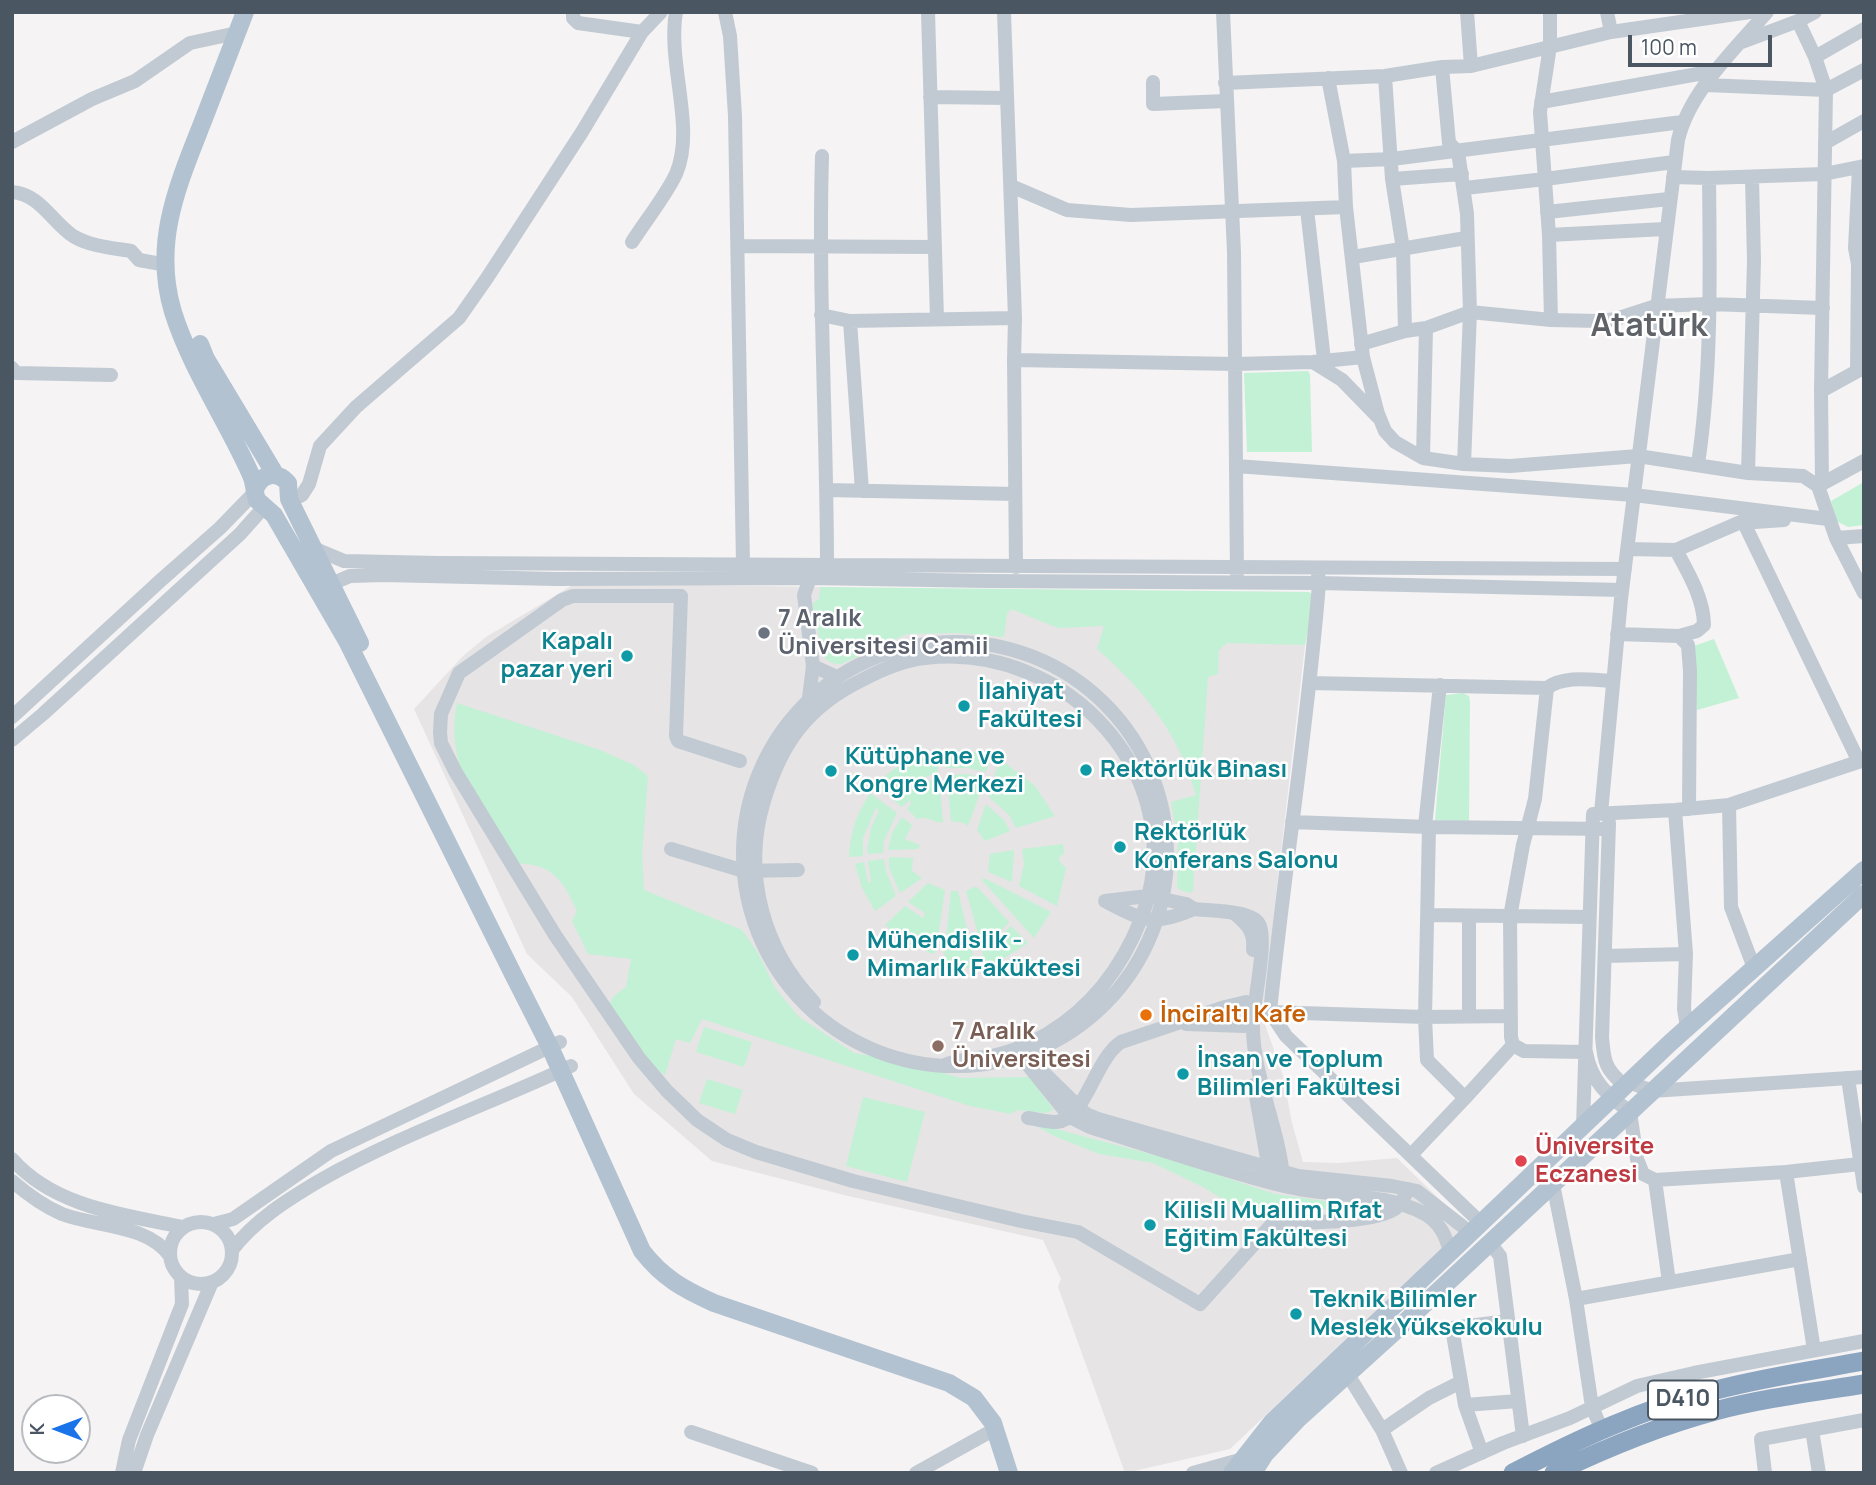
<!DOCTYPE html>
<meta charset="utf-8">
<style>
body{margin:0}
#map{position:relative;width:1876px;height:1485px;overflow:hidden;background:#f5f3f3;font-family:Manrope,sans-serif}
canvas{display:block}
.frame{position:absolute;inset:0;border:14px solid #4a5661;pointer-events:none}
.north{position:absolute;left:21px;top:1394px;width:70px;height:70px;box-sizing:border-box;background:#fff;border:2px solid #b7bbc0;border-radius:50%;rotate:270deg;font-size:19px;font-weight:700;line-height:28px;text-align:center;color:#4a5661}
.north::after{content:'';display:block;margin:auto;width:24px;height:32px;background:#1a73e8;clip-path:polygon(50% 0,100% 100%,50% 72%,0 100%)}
.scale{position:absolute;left:1628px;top:35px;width:144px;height:32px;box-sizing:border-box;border:4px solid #4a5661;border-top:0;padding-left:9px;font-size:21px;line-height:24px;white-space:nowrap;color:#4a5661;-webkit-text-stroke:5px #fff;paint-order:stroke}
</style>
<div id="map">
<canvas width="1876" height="1485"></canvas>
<div class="frame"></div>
<div class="north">K</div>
<div class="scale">100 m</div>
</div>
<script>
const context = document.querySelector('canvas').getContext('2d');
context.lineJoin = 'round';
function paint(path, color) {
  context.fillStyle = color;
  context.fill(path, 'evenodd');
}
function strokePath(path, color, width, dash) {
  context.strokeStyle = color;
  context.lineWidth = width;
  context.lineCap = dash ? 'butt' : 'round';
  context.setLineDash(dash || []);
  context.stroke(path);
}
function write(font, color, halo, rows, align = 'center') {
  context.font = font + ' Manrope,sans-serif';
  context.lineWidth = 5;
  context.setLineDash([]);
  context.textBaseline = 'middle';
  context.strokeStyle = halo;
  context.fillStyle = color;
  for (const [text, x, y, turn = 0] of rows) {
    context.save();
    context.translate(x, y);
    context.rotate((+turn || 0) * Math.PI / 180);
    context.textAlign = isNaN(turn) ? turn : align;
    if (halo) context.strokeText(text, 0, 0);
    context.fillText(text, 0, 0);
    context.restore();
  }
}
paint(new Path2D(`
 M576 583 1001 590 1309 592 1315 597 1305 645 1262 1016 1283 1076 1292 1123 1303 1162 1339 1163 1397 1158 1466 1225 1230 1449 1125 1473 1058 1287 1061 1279 1043 1240 844 1195 712 1161 634 1094 572 997 527 954 414 709 463 656 486 637Z`), '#e6e4e5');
paint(new Path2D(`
 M1308 371 1310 374 1312 452H1247L1244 373Z
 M1864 482V525L1848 527 1836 521 1831 501Z
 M820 587 1309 592 1315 597 1305 645 1227 643 1219 650 1218 674 1208 677 1193 890 1191 893 1180 890 1177 887 1178 840 1171 802 1196 795C1178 732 1145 691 1097 649L1104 626 1058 628 1011 609 1007 614 1004 637 957 633 907 634 841 664C835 664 829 663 825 658 822 655 815 617 813 609V603L819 599Z
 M1714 639 1739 698 1697 710 1694 646Z
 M1463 693 1469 696 1470 701 1469 821 1435 820 1446 695Z
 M457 703 600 750 634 765 648 776 642 854 644 890 742 930 758 953 775 988 799 1017 854 1053 911 1063 960 1078 1029 1077 1054 1110 1046 1113 1017 1110 1011 1114 970 1106 702 1019 690 1043 676 1039 665 1075 622 1046 606 1011 613 997 626 987 631 959 588 954 572 921 577 911C561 876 551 863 510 863 481 812 444 765 457 703Z
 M960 750 992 755 986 772 967 768H946L943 752Z
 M936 753 938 772 909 784 911 789 939 777 943 822C934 824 930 815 917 819L907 809 911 804 910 800 902 807 875 786C890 769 913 755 936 753Z
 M1001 760 1035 786 1055 816 1016 828 1009 815 989 797 992 783 998 789 1003 781 994 776Z
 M968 774 985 779 968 826 964 823 951 821 947 775Z
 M870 793 897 813 884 841 883 853 868 854 867 850 871 828 879 811 876 808 863 838V856L849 857C851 830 856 816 870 793Z
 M986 804 1004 820 1010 831 985 841 977 830Z
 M902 817 912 825 905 839 920 845 918 849 888 850 892 833Z
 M1063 844 1064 854 1060 856 1059 861 1066 868 1057 906 1019 886 1024 864 1022 849Z
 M1014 850 1012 882 988 872 990 854Z
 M889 857 913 858 912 871 922 878 900 893 889 868Z
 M884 859 886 871 896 896 875 911 862 888 855 864 864 862 868 882H871L868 861Z
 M984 878 1051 912 1034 938 982 880Z
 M928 883 945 890 936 951 933 954 909 944 885 925 905 906 923 918 925 913 908 902Z
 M974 887 978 888 1009 922 1003 929 980 940 966 891Z
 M951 891H958L976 968 943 969Z
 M1011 926 1028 943 1003 959 985 966 981 945 999 937Z
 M704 1027 752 1042 744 1067 696 1052Z
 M707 1079 743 1090 735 1114 699 1103Z
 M863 1097 925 1112 907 1182 846 1166Z
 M1029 1122 1166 1158 1275 1194 1332 1202 1336 1207 1324 1209H1239L1203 1187 1153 1163 1099 1154 1054 1136Z`), '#c3f1d5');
strokePath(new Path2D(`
 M573 12V18L578 23 642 32
 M725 12 730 36 735 116 743 564
 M928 12 937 319
 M1004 12 1015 318 1014 360 1016 567
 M1223 12 1234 252 1237 574
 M1467 12 1471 66
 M1550 12V46L1540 112 1549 235 1551 320
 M1607 12 1611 32
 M1798 21 1815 57 1826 90 1821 391 1822 483
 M1742 42 1798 21 1815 12
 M1815 57 1864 29
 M1442 67 1449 143 1458 152 1467 214 1470 312 1464 464
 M1385 76 1392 179 1403 249 1405 331
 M1328 78 1344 161 1346 207 1363 357 1378 414 1385 431 1395 442 1423 458 1464 464 1510 466 1638 456 1748 473 1803 476 1818 486 1836 538 1864 593
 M1153 82V104L1226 101
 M1225 83 1385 76 1442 67 1471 66 1611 32 1750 12
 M1706 85 1826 90 1864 70
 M930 97 1007 98
 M1541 102 1715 71
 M12 142 92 99 135 81 190 43 237 33
 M1825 143 1864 121
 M822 156C818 293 827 429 827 566
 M1344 161 1392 159 1682 122
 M1673 177 1709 178 1824 174 1864 166
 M1392 179 1462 174
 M1011 186 1067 210 1131 215 1346 207
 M1465 188 1545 179 1674 162
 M12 192C40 194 52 222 73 236 89 246 113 248 131 251L139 260 167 265
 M1307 209 1324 360
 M1547 212 1669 199
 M1549 235 1665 229
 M632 242C646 220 665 197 676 174 696 128 667 64 676 12
 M738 246 935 247
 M1353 257 1466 238
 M821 315 850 321 1015 318
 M850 321 862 491
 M1361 344 1405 331 1426 328 1470 312 1551 320 1600 321 1616 319 1656 306 1709 304 1823 308
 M1014 360 1235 364 1313 362 1363 357
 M1313 362 1342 380 1378 417
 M12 368 16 373 111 375
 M1857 371 1858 264 1855 248 1859 168
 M1821 391 1863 368
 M1423 458 1426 328
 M1698 464C1712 369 1710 274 1709 178
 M1236 466 1634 495 1828 519
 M1748 473 1754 261 1752 177
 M1818 486 1864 461
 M827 490 1015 494
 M290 501 302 495 309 484 320 446 356 407 459 318 487 278 582 132 642 32 661 12
 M1743 521 1859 762
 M1836 538 1864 536
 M313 548 344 561 438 563 1625 569
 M1627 549 1676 550 1743 521 1755 522 1784 520
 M1676 550C1688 572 1704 599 1704 625L1697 631 1679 636
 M809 570 810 578 804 595 813 666
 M1318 573 1319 583C1308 726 1284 869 1270 1012L1286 1036 1481 1223
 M331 584 350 576 384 575 556 579 810 578 987 581 1319 583 1622 590
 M1617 634 1679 636 1688 645 1690 671 1689 809
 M743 854a212 212 0 1 1 424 0a212 212 0 1 1-424 0Z
 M1613 681C1591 680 1565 675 1547 688L1535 799 1523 845 1510 917 1511 1037 1513 1045 1524 1051 1586 1052C1591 1081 1607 1095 1630 1112L1637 1159 1643 1174 1655 1180 1786 1172 1860 1164
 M1310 683 1547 688
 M809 698 813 666 837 677
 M12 717 160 581 220 528 255 492
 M12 740 43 714 240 534 264 507
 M740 761 678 741 676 736 681 596H573L562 600 459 673 441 714 440 732 441 743 455 771 555 935 639 1058 667 1091 697 1120 727 1140 756 1152 853 1181 1021 1221 1078 1232 1200 1304 1273 1223C1302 1222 1374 1224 1396 1208 1402 1204 1405 1195 1408 1189
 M1729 805 1731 907 1754 968
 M1675 810 1686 954 1684 1009 1687 1027
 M1601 813 1621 599 1678 140C1689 92 1735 49 1767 12
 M1292 822 1429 827 1609 829
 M1609 823 1602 1037C1604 1062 1605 1069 1625 1086
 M1425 826 1440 685
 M1429 827 1425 1017 1511 1016
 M671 849 744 871 798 870
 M1148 896 1186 904 1194 909C1152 927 1142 920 1105 901Z
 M1194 909C1209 911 1252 910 1259 924 1268 941 1253 1002 1253 1025 1252 1073 1279 1129 1283 1177
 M1235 914C1248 925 1255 932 1253 950
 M1428 915 1589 917
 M1605 956 1686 954
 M814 1002C763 949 742 873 764 801 781 744 807 707 862 680 881 670 903 660 925 658 1068 641 1195 779 1141 919 1122 967 1092 1007 1047 1034 1028 1045 1007 1054 985 1057 972 1059 960 1059 947 1064
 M1270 1012 1425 1017 1427 1060 1465 1098 1411 1155
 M1469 1016V917
 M1186 1024 1244 1026
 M1019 1054 1070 1117 1090 1127C1154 1147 1219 1170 1284 1186 1328 1197 1385 1192 1425 1214 1440 1223 1446 1236 1450 1252
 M1044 1073 1086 1114 1098 1119 1298 1176 1392 1186 1417 1191 1471 1233
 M1848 1078 1864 1187
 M1629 1082 1652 1091 1864 1077
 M1254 1085 1270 1175
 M1465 1098 1513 1045
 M1028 1118C1037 1119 1047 1122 1056 1122 1086 1120 1094 1060 1121 1042L1225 1007 1246 1002
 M1583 1126 1593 814 1675 810 1729 805 1864 760
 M12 1159C54 1207 124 1215 183 1227
 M1786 1172 1814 1350
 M1655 1180 1669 1282
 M12 1181C27 1194 43 1206 62 1214 96 1227 147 1224 170 1256
 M1553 1184 1576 1299 1592 1407 1602 1430
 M170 1253a31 31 0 1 1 62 0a31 31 0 1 1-62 0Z
 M214 1224 233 1219 331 1151 560 1042
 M1490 1243 1500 1256 1523 1436
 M232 1250C255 1220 287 1200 319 1181 400 1135 487 1105 571 1066
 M1576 1299 1800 1259
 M1347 1373 1382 1430 1401 1473
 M1465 1405 1518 1401
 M1382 1430 1429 1398 1461 1382
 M1812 1430 1819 1473
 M691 1432 812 1473
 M1482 1453 1465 1405 1452 1328 1508 1321
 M122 1473 129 1440 182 1304 181 1277
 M134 1473 147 1435 212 1282
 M916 1473 995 1429
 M1193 1473 1243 1459
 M1436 1473 1503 1443 1570 1418 1637 1386 1694 1373 1864 1341
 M1765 1473 1761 1439 1864 1420`), '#c1cad2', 14);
strokePath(new Path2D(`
 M245 12C231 49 217 85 203 121 178 185 152 242 173 312 191 369 227 421 251 475 255 484 254 492 257 500L274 515 347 641 513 974 550 1047 642 1251C663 1278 683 1289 714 1303L949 1383 974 1398 993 1423 1009 1473
 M200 344 206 359 275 474
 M256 487C263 473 277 471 288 483L289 499 360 643
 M1232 1473 1272 1422 1670 1043 1864 870
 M1253 1473 1265 1454 1298 1419 1403 1324 1864 894`), '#b3c2d1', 18);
strokePath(new Path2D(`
 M1513 1473C1578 1439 1645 1408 1716 1390 1765 1377 1815 1370 1864 1361
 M1554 1473C1606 1448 1659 1426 1715 1411 1764 1398 1814 1392 1864 1384`), '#8ba5c1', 19);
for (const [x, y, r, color] of [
 [764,633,7,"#6b7280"],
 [627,656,7,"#0f9aa8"],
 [964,706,7,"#0f9aa8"],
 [1086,770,7,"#0f9aa8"],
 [831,771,7,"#0f9aa8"],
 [1120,847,7,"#0f9aa8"],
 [853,955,7,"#0f9aa8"],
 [1146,1015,7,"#e8710a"],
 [938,1046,7,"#8d6e63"],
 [1183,1074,7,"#0f9aa8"],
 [1521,1161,7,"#e0444e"],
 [1150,1225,7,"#0f9aa8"],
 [1296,1314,7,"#0f9aa8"]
]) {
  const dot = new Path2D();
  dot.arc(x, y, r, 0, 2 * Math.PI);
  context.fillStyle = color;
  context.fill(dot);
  strokePath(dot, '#fff', 2.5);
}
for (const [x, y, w] of [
 [1683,1400,70]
]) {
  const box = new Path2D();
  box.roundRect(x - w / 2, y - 19.5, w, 39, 5);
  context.fillStyle = '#fff';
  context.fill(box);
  strokePath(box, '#4a5661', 2);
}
write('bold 23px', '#4a5661', null, [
 ["D410",1683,1400]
]);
write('bold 24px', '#5b616d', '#fff', [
 ["7 Aralık",778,619],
 ["Üniversitesi Camii",778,647]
], 'left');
write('bold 24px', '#0d838f', '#fff', [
 ["Kapalı",613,642,"right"],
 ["pazar yeri",613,670,"right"],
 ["İlahiyat",978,692],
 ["Fakültesi",978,720],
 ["Kütüphane ve",845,757],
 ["Kongre Merkezi",845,785],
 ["Rektörlük Binası",1100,770],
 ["Rektörlük",1134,833],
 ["Konferans Salonu",1134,861],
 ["Mühendislik -",867,941],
 ["Mimarlık Faküktesi",867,969],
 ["İnsan ve Toplum",1197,1060],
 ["Bilimleri Fakültesi",1197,1088],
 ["Kilisli Muallim Rıfat",1164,1211],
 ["Eğitim Fakültesi",1164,1239],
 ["Teknik Bilimler",1310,1300],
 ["Meslek Yüksekokulu",1310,1328]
], 'left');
write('bold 24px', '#c56008', '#fff', [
 ["İnciraltı Kafe",1160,1015]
], 'left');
write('bold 24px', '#785e54', '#fff', [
 ["7 Aralık",952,1032],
 ["Üniversitesi",952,1060]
], 'left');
write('bold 24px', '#be3a42', '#fff', [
 ["Üniversite",1535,1147],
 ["Eczanesi",1535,1175]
], 'left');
write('bold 32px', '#5f6368', '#fff', [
 ["Atatürk",1649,327]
]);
</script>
